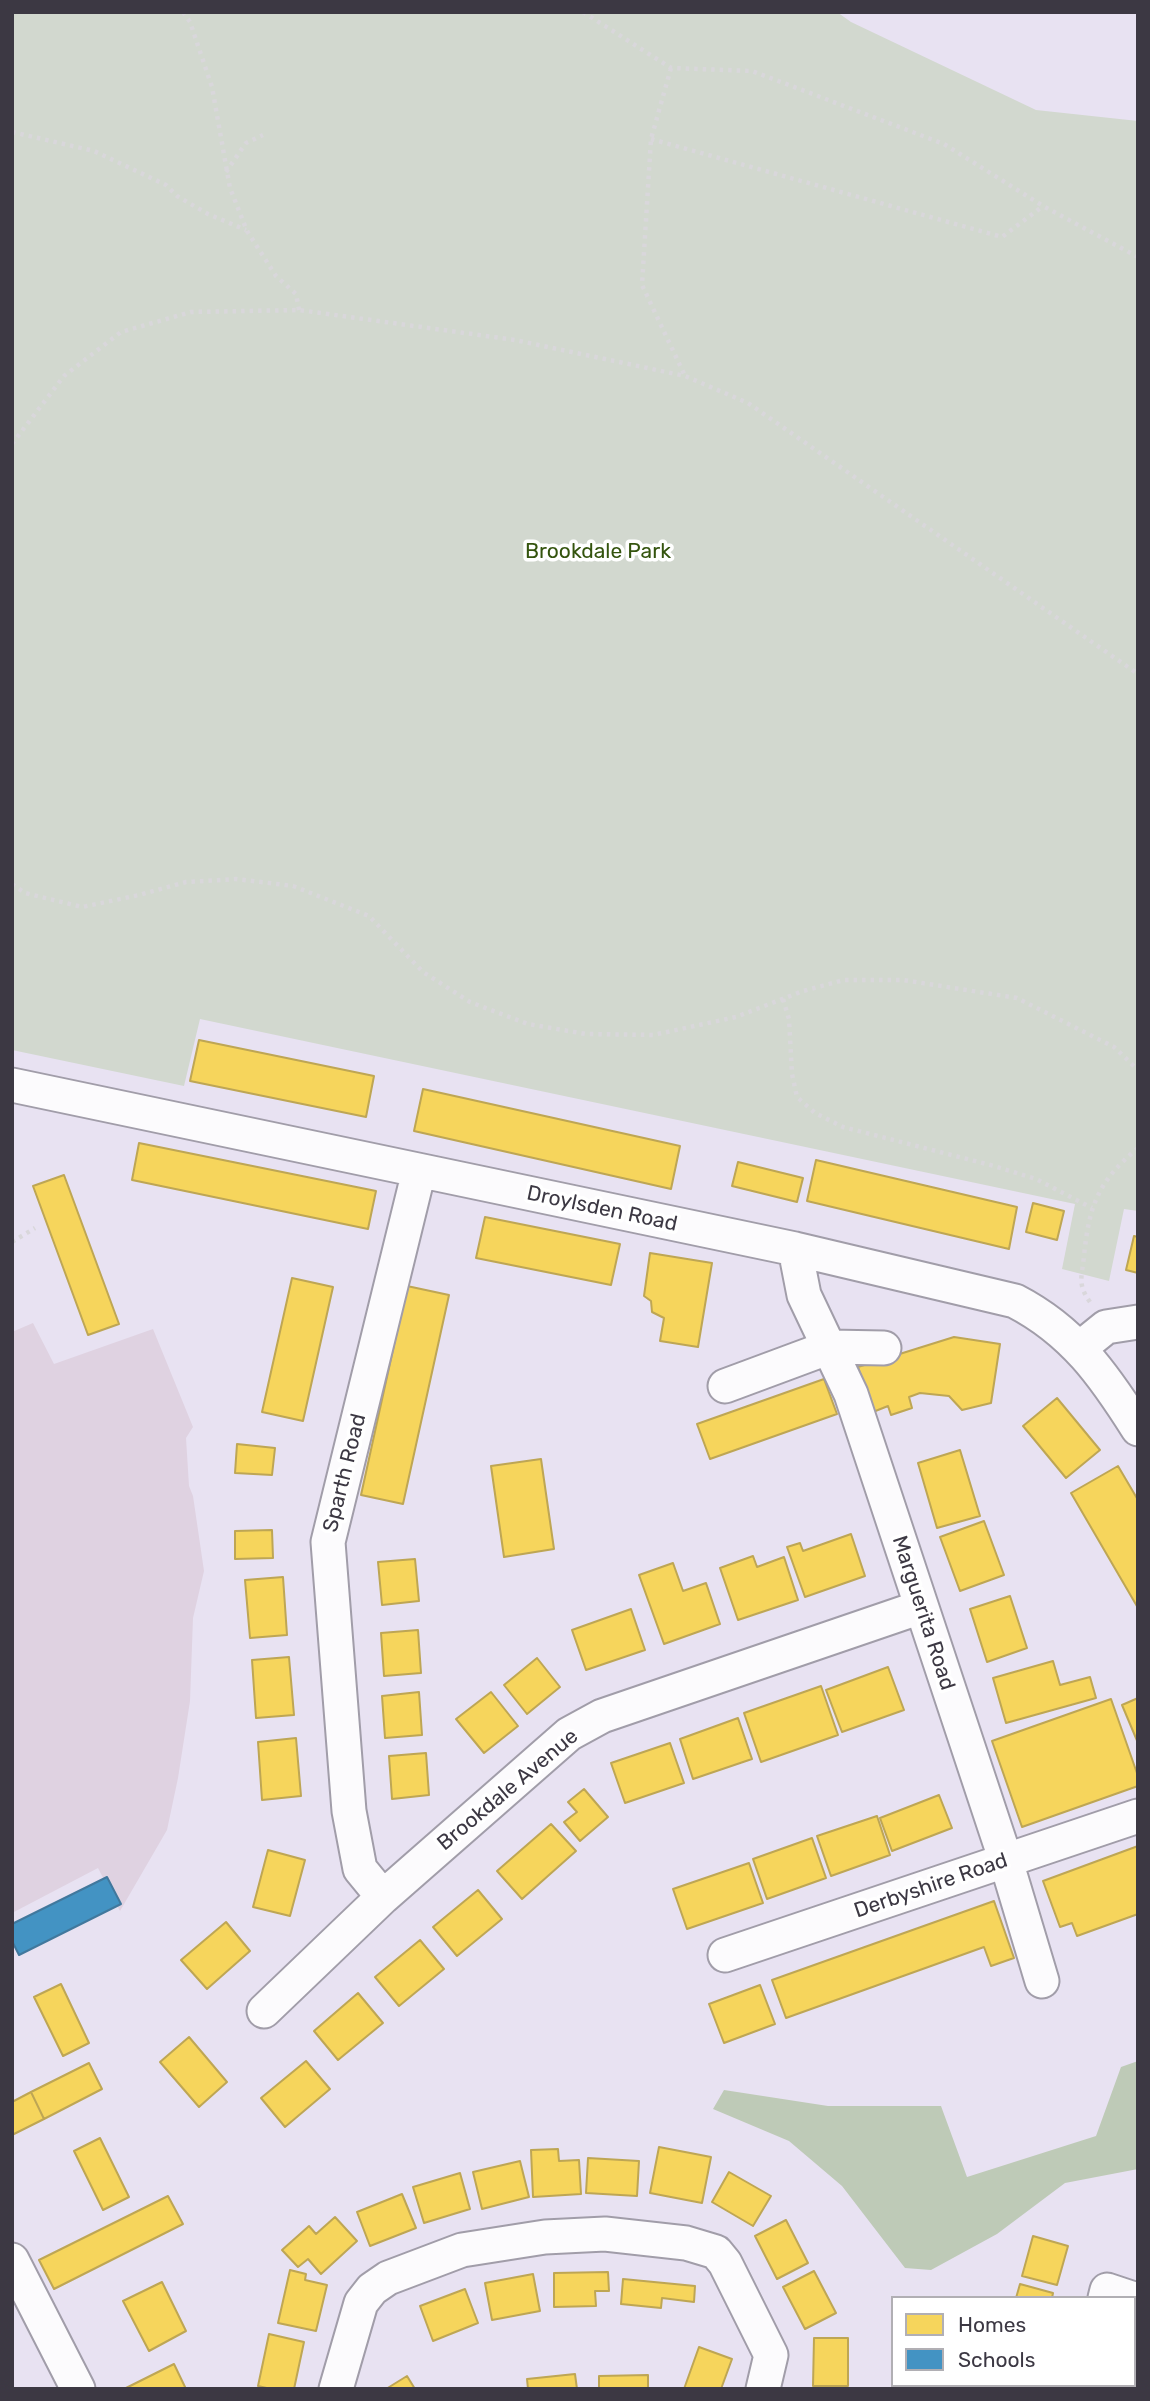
<!DOCTYPE html>
<style>
body{margin:0}
#map{position:relative;width:1150px;height:2401px;overflow:hidden;background:#e8e2f2;font-family:Rubik,sans-serif}
canvas{display:block}
.frame{position:absolute;inset:0;border:14px solid #3c3843;pointer-events:none}
.legend{position:absolute;left:891px;top:2296px;width:245px;height:91px;box-sizing:border-box;background:#fff;border:2px solid #b1afb4;margin:0;padding:9px 12px;list-style:none;font-size:21px;color:#3c3843}
.legend li{display:flex;align-items:center;gap:14px;height:35px}
.legend b{width:35px;border:2px solid #b1afb4}
</style>
<div id="map">
<canvas width="1150" height="2401"></canvas>
<div class="frame"></div>
<ul class="legend">
<li><b style="height:19px;background:#f6d55c"></b>Homes</li>
<li><b style="height:19px;background:#4393c3"></b>Schools</li>
</ul>
</div>
<script>
const context = document.querySelector('canvas').getContext('2d');
context.lineJoin = 'round';
function paint(path, color) {
  context.fillStyle = color;
  context.fill(path, 'evenodd');
}
function strokePath(path, color, width, dash) {
  context.strokeStyle = color;
  context.lineWidth = width;
  context.lineCap = dash ? 'butt' : 'round';
  context.setLineDash(dash || []);
  context.stroke(path);
}
function write(font, color, halo, rows, align = 'center') {
  context.font = font + ' Rubik,sans-serif';
  context.lineWidth = 7;
  context.setLineDash([]);
  context.textBaseline = 'middle';
  context.strokeStyle = halo;
  context.fillStyle = color;
  for (const [text, x, y, turn = 0] of rows) {
    context.save();
    context.translate(x, y);
    context.rotate((+turn || 0) * Math.PI / 180);
    context.textAlign = isNaN(turn) ? turn : align;
    if (halo) context.strokeText(text, 0, 0);
    context.fillText(text, 0, 0);
    context.restore();
  }
}
paint(new Path2D(`
 M33 1323 54 1364 153 1329 193 1427 186 1438 189 1486 193 1496 204 1571 193 1618 190 1701 178 1778 167 1830 120 1911 98 1868 12 1913V1332Z`), '#dfd2e1');
paint(new Path2D(`
 M12 12H837L851 22 1036 110 1138 121V1211L1124 1209 1109 1281 1062 1269 1075 1204 200 1019 184 1086 12 1050Z`), '#d2d8cf');
paint(new Path2D(`
 M1138 2061V2169L1065 2183 997 2234 931 2270 905 2268 842 2186 789 2141 713 2109 724 2090 828 2106H941L967 2177 1096 2136 1121 2067Z`), '#becab7');
const homes = new Path2D(`
 M199 1040 374 1076 366 1117 190 1081Z
 M423 1089 680 1146 671 1189 414 1131Z
 M139 1143 376 1191 368 1229 132 1180Z
 M816 1160 1017 1207 1009 1249 807 1201Z
 M738 1162 803 1178 797 1202 732 1186Z
 M64 1175 119 1324 88 1335 33 1186Z
 M1033 1203 1064 1211 1057 1240 1026 1232Z
 M485 1217 620 1244 611 1285 476 1258Z
 M1134 1236 1138 1237V1273L1126 1270Z
 M650 1253 712 1263 698 1347 660 1341 664 1318 652 1312 651 1301 644 1296Z
 M292 1278 333 1287 303 1421 262 1412Z
 M407 1286 449 1295 403 1504 361 1495Z
 M954 1337 1000 1344 991 1403 962 1410 949 1396 920 1393 909 1397 912 1408 891 1415 888 1406 873 1412 858 1367Z
 M824 1379 837 1414 710 1459 697 1424Z
 M1057 1398 1100 1450 1066 1478 1023 1426Z
 M237 1444 275 1448 272 1475 235 1473Z
 M960 1450 980 1516 937 1528 918 1463Z
 M541 1459 554 1549 504 1557 491 1466Z
 M1118 1466 1138 1500V1608L1071 1493Z
 M984 1521 1004 1575 960 1591 940 1537Z
 M272 1530 273 1558 235 1559V1531Z
 M851 1534 865 1576 805 1597 787 1547 800 1543 803 1551Z
 M753 1556 757 1567 784 1557 798 1600 738 1620 720 1568Z
 M415 1559 419 1601 382 1605 378 1562Z
 M673 1563 683 1591 706 1583 720 1624 664 1644 639 1575Z
 M283 1577 287 1635 250 1638 245 1580Z
 M1010 1596 1027 1648 987 1662 970 1609Z
 M631 1609 645 1650 586 1670 572 1630Z
 M418 1630 421 1673 384 1676 381 1633Z
 M289 1657 294 1715 256 1718 252 1660Z
 M537 1658 560 1687 527 1714 504 1685Z
 M1053 1661 1060 1685 1090 1677 1096 1698 1006 1723 993 1678Z
 M888 1667 904 1710 842 1732 826 1690Z
 M821 1686 838 1735 761 1762 744 1713Z
 M419 1692 422 1735 385 1738 382 1696Z
 M491 1692 518 1726 484 1753 456 1719Z
 M1138 1698V1743L1122 1705Z
 M1111 1699 1138 1776V1786L1022 1827 992 1741Z
 M738 1718 752 1759 693 1779 680 1739Z
 M296 1738 301 1796 262 1800 258 1742Z
 M670 1743 684 1783 625 1803 611 1763Z
 M426 1753 429 1795 392 1799 389 1756Z
 M584 1789 608 1817 580 1841 564 1822 577 1812 568 1802Z
 M939 1795 952 1828 892 1851 880 1818Z
 M877 1816 890 1855 831 1876 817 1836Z
 M551 1824 576 1851 522 1899 497 1871Z
 M812 1838 826 1878 767 1899 753 1859Z
 M1138 1846V1914L1077 1936 1072 1923 1060 1927 1043 1881Z
 M268 1850 305 1860 290 1916 253 1907Z
 M749 1863 763 1903 687 1929 673 1889Z
 M478 1890 502 1919 457 1956 433 1927Z
 M994 1901 1014 1958 991 1966 984 1947 786 2018 772 1980Z
 M226 1922 250 1951 207 1989 181 1960Z
 M420 1940 444 1969 399 2006 375 1977Z
 M61 1984 89 2043 63 2056 34 1997Z
 M760 1985 775 2024 724 2043 709 2004Z
 M358 1993 383 2023 338 2060 314 2031Z
 M189 2037 227 2082 199 2107 160 2062Z
 M306 2061 330 2089 285 2127 261 2098Z
 M89 2063 102 2089 44 2119 31 2092Z
 M31 2092 44 2119 12 2135V2102Z
 M100 2138 129 2197 103 2210 74 2151Z
 M659 2147 711 2157 702 2203 650 2193Z
 M558 2149 559 2161 579 2160 581 2194 533 2197 531 2150Z
 M588 2158 639 2161 637 2196 586 2193Z
 M520 2161 529 2197 482 2209 473 2172Z
 M729 2172 771 2196 753 2226 712 2202Z
 M460 2173 470 2209 424 2223 413 2187Z
 M402 2194 416 2228 370 2246 357 2212Z
 M168 2196 183 2224 54 2289 39 2260Z
 M335 2217 357 2241 321 2274 308 2259 298 2267 282 2250 309 2226 316 2234Z
 M786 2220 808 2263 777 2279 755 2236Z
 M1033 2236 1068 2246 1057 2285 1022 2276Z
 M290 2270 306 2274 305 2280 327 2285 316 2331 278 2323Z
 M814 2271 836 2313 805 2329 783 2287Z
 M608 2272 609 2291H595L596 2306 554 2307V2273Z
 M533 2274 540 2311 492 2320 485 2283Z
 M623 2279 695 2286 694 2302 662 2298 661 2308 621 2304Z
 M162 2282 186 2331 149 2351 123 2301Z
 M1020 2284 1053 2293 1052 2298H1016Z
 M465 2289 478 2323 433 2341 420 2306Z
 M1136 2326 1138 2327V2373L1134 2372Z
 M269 2334 304 2342 294 2389H271L258 2386Z
 M814 2338H848V2386H813Z
 M699 2347 732 2359 721 2389H684Z
 M174 2364 186 2389H124Z
 M575 2374 577 2389H528L527 2379Z
 M648 2375V2389H599V2376Z
 M407 2376 415 2389H386Z`);
paint(homes, '#f6d55c');
strokePath(homes, '#bea654', 2);
const schools = new Path2D(`
 M107 1877 121 1904 19 1955 12 1941V1924Z`);
paint(schools, '#4393c3');
strokePath(schools, '#41789d', 2);
const minor = new Path2D(`
 M12 1085 795 1249 1015 1301C1073 1331 1104 1375 1138 1429
 M795 1249 804 1295 851 1394 1006 1861 1042 1981
 M1080 1348 1106 1327 1138 1322
 M725 1386 830 1347 884 1348
 M383 1897 360 1869 349 1811 328 1542 419 1171
 M725 1955 1138 1816
 M264 2011 383 1897 569 1734 602 1716 921 1607
 M12 2260 78 2389
 M1105 2298 1107 2290 1131 2298
 M336 2389 361 2303 372 2289 388 2278 462 2250 545 2237 605 2234 686 2243 716 2252 725 2263 771 2355 763 2389
 M1075 2389 1076 2385`);
strokePath(minor, '#a19da9', 37);
strokePath(new Path2D(`
 M183 12 190 22 212 87 230 188 247 231 276 276 296 294 299 310
 M583 12 671 68 752 71 944 144 1043 206 1138 257
 M671 68 651 139 642 285 685 376
 M12 132 94 151 166 185 177 196 208 214 246 230
 M651 139 1002 237 1043 206
 M226 172 246 143 263 135
 M12 444 64 376 121 332 191 312 299 310 515 340 685 376 748 403 1138 674
 M12 884 25 893 82 907 139 895 186 882 236 879 293 886 369 916 423 972 470 1002 528 1024 586 1034 653 1035 736 1017 803 991 844 980H903L1017 998 1114 1047 1138 1070
 M783 999 789 1019 792 1074 797 1097 815 1113 843 1127 994 1166 1036 1179 1092 1208
 M12 1242 35 1228
 M1090 1302C1077 1284 1082 1277 1084 1256 1089 1206 1098 1181 1138 1148`), '#d9d7db', 4.5, [3.5, 5]);
strokePath(minor, '#fcfbfd', 33);
write('21px', '#34540e', '#fff', [
 ["Brookdale Park",598,552]
]);
write('21px', '#3c3843', '#fff', [
 ["Droylsden Road",602,1209,12],
 ["Sparth Road",345,1473,-76],
 ["Marguerita Road",923,1613,72],
 ["Brookdale Avenue",508,1790,-40],
 ["Derbyshire Road",931,1886,-19]
]);
</script>
